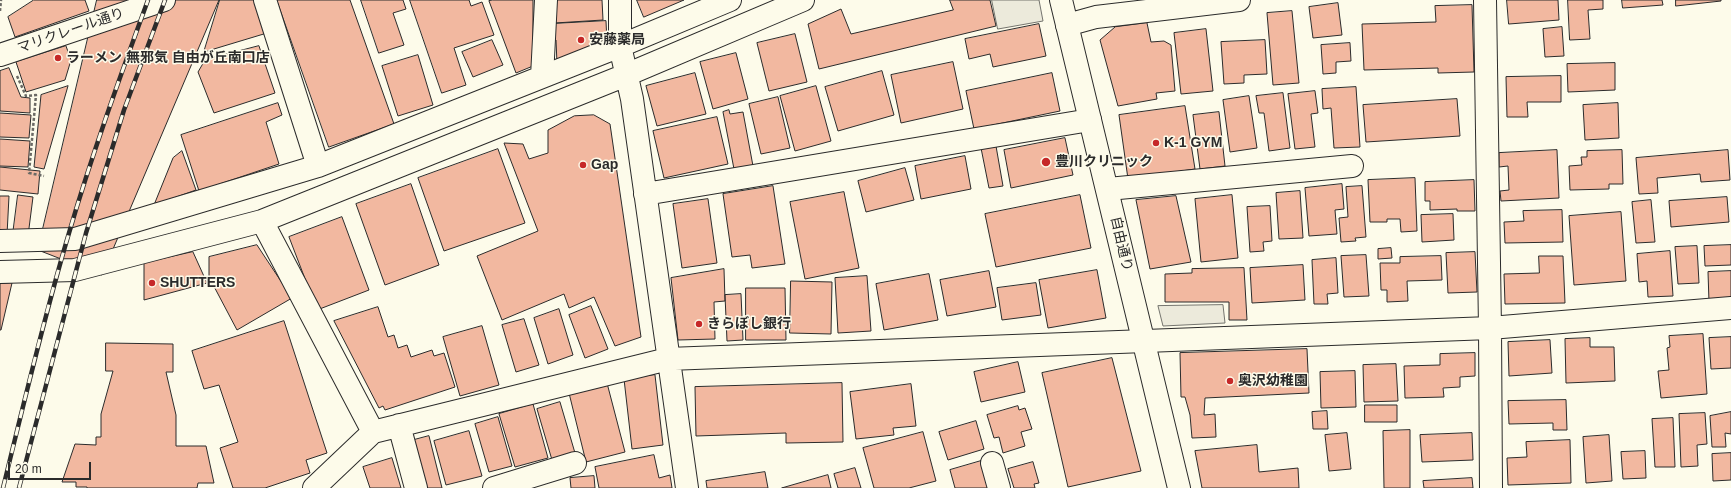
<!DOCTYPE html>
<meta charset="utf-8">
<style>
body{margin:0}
#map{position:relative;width:1731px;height:488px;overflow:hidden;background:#fdfbea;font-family:Arial,sans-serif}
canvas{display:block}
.scale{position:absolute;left:8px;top:462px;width:83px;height:18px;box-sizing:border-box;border:2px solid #2b2b2b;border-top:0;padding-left:5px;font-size:12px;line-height:14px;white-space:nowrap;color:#2b2b2b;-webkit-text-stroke:3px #fdfbea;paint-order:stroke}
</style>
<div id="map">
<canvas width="1731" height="488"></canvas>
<div class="scale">20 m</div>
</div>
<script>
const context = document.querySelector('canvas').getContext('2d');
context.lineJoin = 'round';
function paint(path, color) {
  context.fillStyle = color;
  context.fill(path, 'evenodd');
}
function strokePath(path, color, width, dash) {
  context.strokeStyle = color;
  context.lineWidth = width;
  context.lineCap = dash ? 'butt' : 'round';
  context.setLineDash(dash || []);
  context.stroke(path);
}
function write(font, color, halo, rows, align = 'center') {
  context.font = font + ' Arial,"Noto Sans JP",sans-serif';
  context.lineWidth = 3;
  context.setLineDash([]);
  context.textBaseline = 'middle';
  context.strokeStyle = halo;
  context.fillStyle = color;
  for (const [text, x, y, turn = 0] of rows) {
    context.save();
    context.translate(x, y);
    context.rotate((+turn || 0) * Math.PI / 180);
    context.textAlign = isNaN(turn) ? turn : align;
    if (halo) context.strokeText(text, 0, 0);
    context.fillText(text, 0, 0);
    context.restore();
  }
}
const parking = new Path2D(`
 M992 0H1039L1043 21 998 29Z
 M1223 305 1225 323 1163 326 1158 306Z`);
paint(parking, '#eceadb');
strokePath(parking, '#74746e', 1);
const building = new Path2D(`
 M34 0H85L89 11 15 37 8 17Z
 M97 0H219L102 275 38 250Z
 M220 0H257L267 33 204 52Z
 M277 0H350L394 124 329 147Z
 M361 0H403L406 9 393 13 404 45 379 53Z
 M410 0H469L471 6 482 2 494 35 454 48 466 85 442 93Z
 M493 0H533V66L516 73 489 1Z
 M554 0H602L603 20 555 23Z
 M637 0H684L644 17Z
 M950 0H990L996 26 819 69 808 24 841 9 851 34 953 10Z
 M1507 0H1558L1559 20 1509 24Z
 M1568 0H1603V9L1588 10 1590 39 1570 40Z
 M1622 0H1662L1663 5 1623 8Z
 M1676 0H1721V1L1676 6Z
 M1338 3 1342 35 1313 38 1309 7Z
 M1472 5 1474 72 1438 73V68L1364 70 1362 24 1436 22 1435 6Z
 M1292 11 1299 83 1273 85 1267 13Z
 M606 21 607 42 557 64 556 40H552L551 24Z
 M1147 23 1151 42 1164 41 1171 45 1175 91 1156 93 1157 99 1118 106 1100 40 1115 27Z
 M1039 24 1046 56 993 67 990 54 969 59 965 39Z
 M1562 27 1564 56 1545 57 1543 29Z
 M1206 29 1213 91 1181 94 1174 33Z
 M795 34 807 82 769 91 757 43Z
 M492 40 503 65 473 77 462 52Z
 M1265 40 1267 74 1244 75V83L1224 84 1221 42Z
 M1350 43 1351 61 1336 62V73L1323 74 1321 45Z
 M66 46 71 60 65 80 26 92 16 62Z
 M259 46 275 93 214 113 198 72 205 60Z
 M736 53 748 99 713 109 700 62Z
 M418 55 433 105 398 116 382 66Z
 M953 62 963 109 901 123 891 75Z
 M1615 63V90L1568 92 1567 64Z
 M9 68 21 97 30 98V113L0 111V71Z
 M882 71 894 115 838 131 825 87Z
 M695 73 706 114 657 126 646 86Z
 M1052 73 1060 111 974 129 966 91Z
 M1561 76V102H1527L1528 117H1507L1506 77Z
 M68 86 44 169 34 167 41 95Z
 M816 86 831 141 795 151 780 96Z
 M1356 87 1360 147 1334 148 1331 108 1323 109 1322 89Z
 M1315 91 1318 113 1311 114 1315 147 1295 149 1288 94Z
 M1283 93 1290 148 1269 151 1264 113H1259L1256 96Z
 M1249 96 1257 148 1230 152 1223 100Z
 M778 97 790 148 761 154 749 104Z
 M1457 99 1460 136 1366 142 1363 105Z
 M278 103 282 115 266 122 279 164 199 191 181 135Z
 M1618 103 1619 138 1585 140 1583 105Z
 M1185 106 1195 169 1128 179 1119 115Z
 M729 110 730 114 743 112 753 166 734 169 723 112Z
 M1219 112 1225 166 1200 169 1193 115Z
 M0 113 31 115 29 138 0 137Z
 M594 115 610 124 641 337 615 346 594 297 569 308 564 294 502 320 477 256 538 231 504 143 523 144 529 159 548 153V130L574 116Z
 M717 117 728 164 664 178 653 131Z
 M1065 138 1073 175 1011 188 1004 150Z
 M0 139 30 141 28 167 0 166Z
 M996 146 1003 186 989 188 981 148Z
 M498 149 525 223 444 251 418 178Z
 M1557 150 1559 198 1501 201 1500 191 1509 190 1508 166 1499 167V153Z
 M1622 150 1623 184H1609V189L1570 190 1569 166 1582 165 1581 157H1587V151Z
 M1728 150 1730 180 1701 182 1700 174 1657 178 1658 193 1639 194 1636 158Z
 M182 151 196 190 154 205 173 158Z
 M965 156 971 189 921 199 915 166Z
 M0 167 40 171 38 194 0 190Z
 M905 168 914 200 866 212 858 181Z
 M1415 178 1417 231 1401 232 1400 219H1387V222H1370L1368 180Z
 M1474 180 1475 211H1457V209L1430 210V201H1425V182Z
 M411 184 439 265 385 285 356 204Z
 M1342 184 1344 209 1335 210 1337 234 1309 236 1305 188Z
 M773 186 785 264 752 268 750 255 732 257 723 194Z
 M1362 186 1366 237 1355 238 1356 241 1341 242 1339 218 1348 217 1346 187Z
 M1300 191 1303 238 1279 239 1276 193Z
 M844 192 859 268 805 279 790 202Z
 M18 195 33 197 28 236 13 234Z
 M1080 195 1091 248 996 267 985 214Z
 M1232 195 1238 258 1201 262 1195 199Z
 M0 196H9L7 235H0Z
 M1176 196 1191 262 1150 269 1136 200Z
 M1727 197 1729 222 1671 227 1669 201Z
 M708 199 717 263 682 268 673 204Z
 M1651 200 1655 242 1636 243 1632 202Z
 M1270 206 1272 241 1263 242 1264 251 1250 252 1247 207Z
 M1562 210 1563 242 1505 243 1504 222 1524 221 1523 211Z
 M1621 212 1626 281 1574 285 1569 216Z
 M1453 214 1454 240 1422 242 1421 215Z
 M342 217 369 290 317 310 289 237Z
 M257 245 292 298 237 330 209 277V257Z
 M1731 245V265L1705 266 1704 246Z
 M1697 246 1699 283 1678 284 1675 247Z
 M1391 248 1392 258 1378 259V249Z
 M1670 251 1673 296 1648 297 1647 281 1639 282 1637 254Z
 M193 252 207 283 144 300V263Z
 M1475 252 1477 292 1448 293 1446 253Z
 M1366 255 1369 296 1344 297 1341 256Z
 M1441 256 1442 280 1407 281 1408 301 1387 302V290H1381L1380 263H1400V257Z
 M1539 256H1563L1565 303 1505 304 1504 274 1539 273Z
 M1336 258 1338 293 1327 294 1328 304H1314L1312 260Z
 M1303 265 1305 300 1252 303 1250 268Z
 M1244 268 1247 320H1229V302H1165V274L1192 273V269Z
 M724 269 725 301 714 302 715 339 678 340 671 278Z
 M1097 270 1106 318 1048 328 1039 280Z
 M989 271 996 307 947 316 940 280Z
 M1731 271V301L1709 302 1708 272Z
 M929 274 938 320 884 330 876 284Z
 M867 276 871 331 838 333 835 278Z
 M791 281 832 282 831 334 790 333Z
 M12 283 1 330H0V284Z
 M1036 283 1041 315 1002 320 997 288Z
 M746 288H785L786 340H746Z
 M741 294 743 340 727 341 725 295Z
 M591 306 608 349 585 358 569 315Z
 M378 307 388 337 394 335 398 348 407 345 411 357 432 350 434 356 444 353 455 387 385 410 383 406 379 408 334 321Z
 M559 309 573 355 548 364 534 318Z
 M524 319 539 365 516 372 502 325Z
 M284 321 327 453 306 460 310 473 265 488H233L220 448 238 442 219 385 204 389 192 351Z
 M482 326 499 385 460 396 443 337Z
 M1703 334 1707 394 1661 398 1658 371 1669 370 1667 348 1670 347 1669 336Z
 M1731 337V368L1711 369 1709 338Z
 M1590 338V347H1614L1615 381 1566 383 1565 339Z
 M1550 340 1552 373 1509 376 1508 342Z
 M106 343 173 344V372H166L176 415V446H206L214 483H198L197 488H87V487H76V482H62L75 444 96 445V437H101V414L113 371H106Z
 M1307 349 1309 393 1205 398 1204 415 1215 414 1216 437 1192 438 1190 415 1185 397H1181L1180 353Z
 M1475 353V376L1460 377V387L1443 388 1444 397 1405 398 1404 366 1440 365V354Z
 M1112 358 1141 471 1068 487 1042 373Z
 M1018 362 1025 392 981 402 974 372Z
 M1396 364 1398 401 1364 402 1363 365Z
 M1355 371 1356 407 1321 408 1320 372Z
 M655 375 663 445 632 449 624 379Z
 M607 383 625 452 586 462 569 393Z
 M842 383 843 442 786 443V433L696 436 695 387Z
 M911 384 916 426 893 428 894 435 856 439 850 392Z
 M1566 400 1567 430H1553V423L1509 424 1508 401Z
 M560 402 575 453 552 460 537 409Z
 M533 404 548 458 515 467 499 414Z
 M1365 405H1397V422H1365Z
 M1018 406 1019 410 1025 408 1032 429 1021 432 1025 446 1003 453 999 437 994 438 987 415Z
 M1327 411 1328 429H1313L1312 412Z
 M1731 412V434L1725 433 1726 447H1712L1710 416Z
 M1705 413 1707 444 1697 445 1698 466 1681 467 1679 414Z
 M498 417 512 466 489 472 475 424Z
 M1673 418 1675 467H1655L1652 419Z
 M976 421 984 449 948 460 939 432Z
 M1410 430V488H1384L1383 431Z
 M469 431 482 476 446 485 434 441Z
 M923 432 936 481 909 488H874L863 448Z
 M1347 433 1351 469 1329 471 1325 435Z
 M1472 433 1473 460 1422 462 1420 435Z
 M1609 435 1612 481 1586 483 1583 437Z
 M429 436 442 488H426L414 440Z
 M1570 440 1571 483 1508 485 1507 458 1527 457 1526 442Z
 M1257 445 1259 472 1298 468 1299 488H1202L1195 451Z
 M1645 451 1646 478 1623 479 1621 452Z
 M1731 453V480L1713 481 1712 454Z
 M654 455 659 478 670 475 672 488H599L595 467Z
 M392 458 401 488H370L363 467Z
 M981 461 988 488H955L950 470Z
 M1033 462 1039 483 1034 484 1035 488H1014L1008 469Z
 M855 468 861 488H838L834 474Z
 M765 472 768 488H707L706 481Z
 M828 475 831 488H782Z
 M594 476 595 488H571L570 478Z
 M1472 478 1473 488H1424L1423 481Z`);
paint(building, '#f2b8a0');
strokePath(building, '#2b2b2b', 1);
const minor = new Path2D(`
 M265 0 318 166
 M620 0V46L632 99 687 488
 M1485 0 1490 328 1491 488
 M1067 25 1096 17 1239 0
 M0 55 164 0
 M542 77 546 0
 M1108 189 1352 166
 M645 194 1090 120
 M262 221 373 432
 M0 241 75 239 318 166 620 46 730 0
 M0 272 75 270 262 221 626 75 803 0
 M399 425 416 488
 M992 463 999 488
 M314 488 373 432 668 359 1490 328 1731 308
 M494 488 575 463`);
const major = new Path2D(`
 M1061 0 1179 488`);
strokePath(minor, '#2b2b2b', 24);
strokePath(major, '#2b2b2b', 24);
strokePath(new Path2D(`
 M0 11 1 0
 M17 76 26 96 36 95 29 173 44 176`), '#6a6964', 2.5, [3, 2]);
strokePath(minor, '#fdfbea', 22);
strokePath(major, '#fdfbea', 22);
const rail = new Path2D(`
 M3 488C24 403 44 317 69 233 92 154 120 77 148 0
 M19 488 86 233 124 110 165 0`);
strokePath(rail, '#2b2b2b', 4.5);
strokePath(rail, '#fdfbea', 3, [9]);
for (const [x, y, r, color] of [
 [581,40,4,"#c62828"],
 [58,58,4,"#c62828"],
 [1156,143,4,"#c62828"],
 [1046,162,5,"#c62828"],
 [583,165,4,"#c62828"],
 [152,283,4,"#c62828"],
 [699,324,4,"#c62828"],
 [1230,381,4,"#c62828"]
]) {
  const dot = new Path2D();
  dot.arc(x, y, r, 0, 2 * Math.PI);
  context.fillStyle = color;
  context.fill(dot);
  strokePath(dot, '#fdfbea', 1.5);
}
write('14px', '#2b2b2b', '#fdfbea', [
 ["マリクレール通り",71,31,-19],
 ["自由通り",1121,244,77]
]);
write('bold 14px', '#2b2b2b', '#fdfbea', [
 ["安藤薬局",589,40],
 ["ラーメン 無邪気 自由が丘南口店",66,58],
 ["K-1 GYM",1164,143],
 ["豊川クリニック",1055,162],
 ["Gap",591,165],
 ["SHUTTERS",160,283],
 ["きらぼし銀行",707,324],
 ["奥沢幼稚園",1238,381]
], 'left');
</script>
